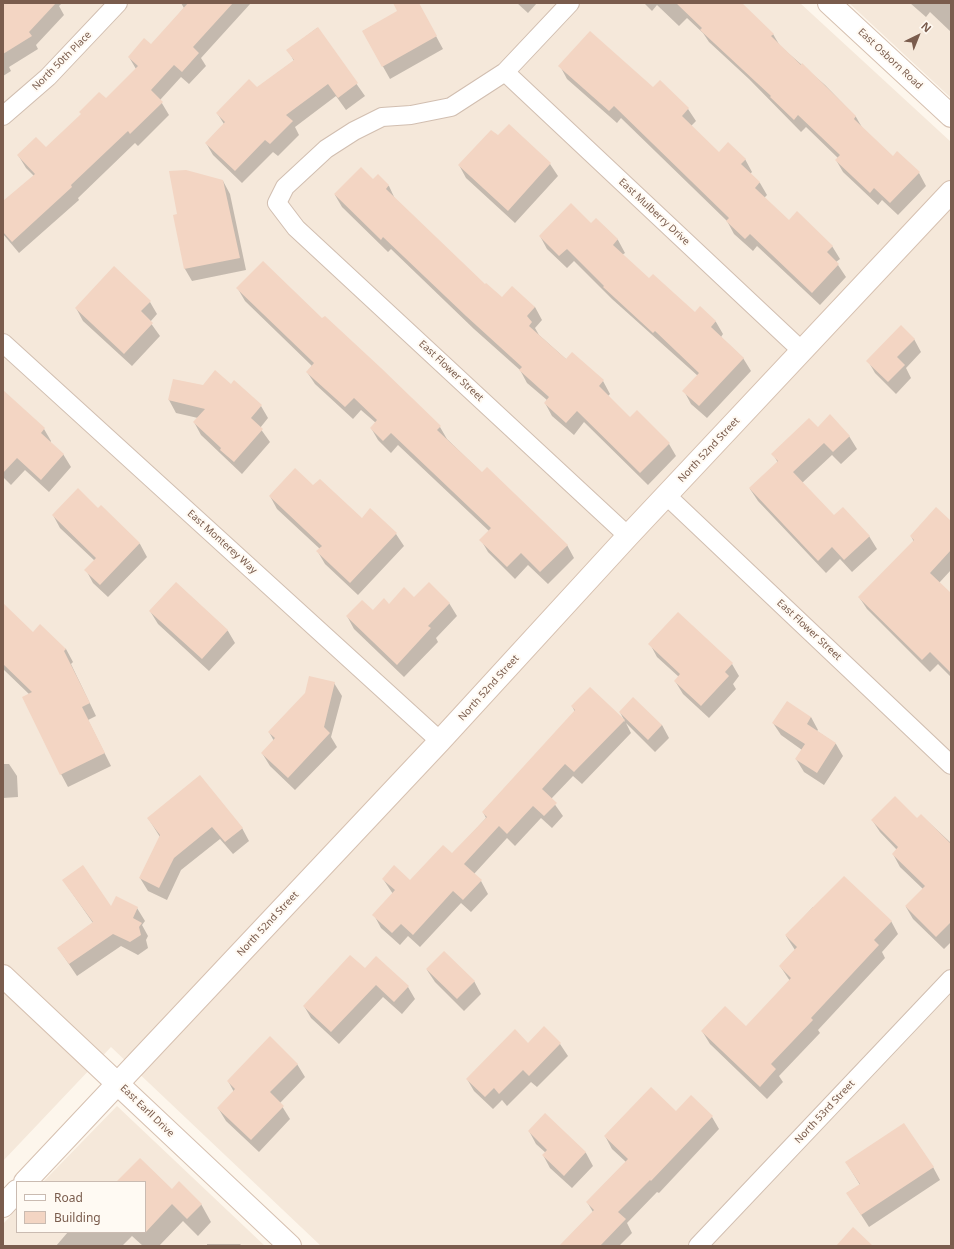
<!DOCTYPE html>
<style>
body{margin:0}
#map{position:relative;width:954px;height:1249px;overflow:hidden;background:#fdf6ec;font-family:"Noto Sans",sans-serif}
canvas{display:block}
.frame{position:absolute;inset:0;border:4px solid #7a5c4d;pointer-events:none}
.legend{position:absolute;left:16px;top:1181px;width:130px;height:52px;box-sizing:border-box;background:#fffaf3;border:1px solid #cabbb1;margin:0;padding:5px 7px;list-style:none;font-size:12px;color:#7a5c4d}
.legend li{display:flex;align-items:center;gap:8px;height:20px}
.legend b{width:20px;border:1px solid #cabbb1}
.north{position:absolute;left:898px;top:16px;width:40px;height:40px;-webkit-text-stroke:3px #fffaf3;paint-order:stroke;rotate:43deg;font-size:11px;font-weight:700;line-height:16px;text-align:center;color:#7a5c4d}
.north::after{content:'';display:block;margin:auto;width:14px;height:18px;background:#7a5c4d;clip-path:polygon(50% 0,100% 100%,50% 72%,0 100%)}
</style>
<div id="map">
<canvas width="954" height="1249"></canvas>
<div class="frame"></div>
<ul class="legend">
<li><b style="height:5px;background:#fff"></b>Road</li>
<li><b style="height:11px;background:#f3d5c3"></b>Building</li>
</ul>
<div class="north">N</div>
</div>
<script>
const context = document.querySelector('canvas').getContext('2d');
context.lineJoin = 'round';
function paint(path, color) {
  context.fillStyle = color;
  context.fill(path, 'evenodd');
}
function strokePath(path, color, width, dash) {
  context.strokeStyle = color;
  context.lineWidth = width;
  context.lineCap = dash ? 'butt' : 'round';
  context.setLineDash(dash || []);
  context.stroke(path);
}
function write(font, color, halo, rows, align = 'center') {
  context.font = font + ' "Noto Sans",sans-serif';
  context.lineWidth = 4;
  context.setLineDash([]);
  context.textBaseline = 'middle';
  context.strokeStyle = halo;
  context.fillStyle = color;
  for (const [text, x, y, turn = 0] of rows) {
    context.save();
    context.translate(x, y);
    context.rotate((+turn || 0) * Math.PI / 180);
    context.textAlign = isNaN(turn) ? turn : align;
    if (halo) context.strokeText(text, 0, 0);
    context.fillText(text, 0, 0);
    context.restore();
  }
}
paint(new Path2D(`
 M3 3H800L951 142V1246H321L111 1047 3 1161Z
 M849 3H951V98Z
 M117 1106 265 1246H3V1224L17 1209V1232H145V1182H43Z`), '#f5e8da');
paint(new Path2D(`
 M12 3H62L59 6 64 15 36 45 38 49 9 67 11 71 3 76V12Z
 M181 3H251L201 58 206 66 189 84 181 77 160 100 169 115 138 146 135 143 78 198 79 200 19 253 3 234V202L34 176 26 168 18 155 46 148 106 100 136 69 129 57 151 46 184 8Z
 M402 3H418L443 49 390 79 363 31 398 12Z
 M517 3H537L528 13Z
 M644 3H739L773 34 780 46 825 85 856 117 863 129 893 157 919 173 926 186 898 215 882 200 878 205 843 172 836 160 838 158 806 127 801 132 749 79 709 42 703 33 687 18 679 26 657 5 652 11Z
 M910 3H951V32L930 12 926 17Z
 M317 28 365 96 346 110 336 96 295 127 299 135 278 156 273 152 242 183 213 155 206 143 224 124 217 113 257 88 294 61 288 50Z
 M560 66 653 88 688 109 696 121 691 126 719 154 745 159 752 172 750 174 760 183 767 195 764 198 789 221 832 246 840 259 836 262 846 277 820 305 757 246 753 251 734 234 727 221 621 118 617 123 567 79Z
 M509 125 550 164 558 176 515 223 466 178 459 165 498 137Z
 M373 180 389 186 395 199 485 286 502 299 535 307 542 320 535 328 539 335 567 360 603 381 610 394 608 396 630 418 669 444 676 456 648 485 584 422 574 435 552 416 545 403 547 400 527 383 520 370 474 329 391 249 388 252 342 207 335 195Z
 M223 181 230 194 246 270 192 281 185 269 178 215Z
 M596 219 618 240 625 253 622 255 649 280 695 313 700 308 716 322 723 334 721 337 743 358 751 371 707 418 691 404 684 391 698 376 612 299 574 261 567 268 547 249 540 236 591 224Z
 M238 289 322 320 440 427 447 439 482 473 567 545 574 558 548 584 528 565 515 579 488 552 481 540 489 531 398 445 391 453 378 440 371 428 376 423 361 410 353 419 315 384 307 372 312 366 245 301Z
 M150 302 157 314 150 322 160 336 132 366 83 321 76 308Z
 M914 339 921 352 906 368 911 378 896 394 875 373 868 361Z
 M231 385 261 406 268 418 260 428 270 442 242 474 201 435 194 422 198 418 176 413 169 400 203 386Z
 M3 391 44 429 51 441 50 443 63 454 71 467 49 492 25 470 11 485 3 477Z
 M818 428 849 436 857 449 841 464 832 455 802 483 834 516 869 536 877 549 852 572 840 559 826 573 758 501 750 489 778 463 773 454Z
 M313 487 362 519 370 510 396 534 404 546 358 595 325 564 318 552 320 549 277 509 270 496Z
 M101 507 140 544 147 557 108 597 93 583 86 570 95 561 60 528 53 515 98 509Z
 M951 522V570L939 583 951 594V677L938 664 930 672 867 609 859 597 914 542 911 536Z
 M176 583 228 631 235 643 209 671 158 624 150 611Z
 M415 599 449 603 457 616 436 638 438 642 404 677 354 629 347 616 373 611Z
 M3 605 33 633 66 649 73 662 71 664 96 716 88 720 111 766 68 787 61 774 29 694 3 669Z
 M650 644 732 664 739 676 733 684 736 689 709 718 683 694 675 681 679 677 657 657Z
 M334 683 342 696 331 737 337 747 295 790 270 766 262 753 274 741 269 732Z
 M590 688 625 722 620 712 662 725 669 738 655 752 626 723 631 733 582 784 573 776 551 799 563 816 552 828 541 818 515 846 507 838 474 874 481 881 488 894 471 912 461 903 420 947 408 936 400 945 381 928 374 915 393 894 383 879 410 882 452 855 486 818 483 812 575 712 572 706Z
 M811 717 818 730 817 731 836 744 843 756 824 785 804 772 796 759 802 750 781 735 773 723Z
 M3 764H9L17 776 18 797 3 798Z
 M921 815 951 843V942L944 949 913 919 906 907 923 889 900 867 893 854 897 850 880 832 872 820 917 819Z
 M148 818 242 828 249 841 233 854 220 839 181 870 167 900 148 891 140 878 160 837Z
 M63 880 111 908H137L145 921 142 925 148 936 146 940 148 948 138 955 121 946 77 976 58 948 93 923Z
 M813 907 891 921 898 934 882 952 885 958 818 1030 820 1033 779 1076 783 1082 767 1099 710 1044 702 1031 746 1028 790 981 780 966 795 950 786 936Z
 M365 970 408 987 415 999 402 1014 383 997 339 1044 311 1018 304 1006Z
 M427 970 474 981 481 994 464 1011 435 982Z
 M528 1044H560L568 1056 537 1087 531 1082 507 1106 502 1100 493 1109 474 1091 467 1079Z
 M297 1064 305 1077 280 1103 290 1119 259 1152 226 1121 218 1108 234 1092 228 1081Z
 M676 1112 712 1117 719 1129 659 1193 657 1192 627 1223 632 1233 619 1246H560L593 1212 587 1202 626 1162 612 1149 605 1136Z
 M545 1115 586 1153 593 1166 572 1188 550 1168 543 1155 546 1153 536 1144 529 1131Z
 M140 1159 172 1190 201 1204 211 1222 198 1236 183 1221 159 1246H143L132 1236 122 1246H56L68 1232H145V1182H117Z
 M846 1162 933 1167 940 1180 869 1227 847 1193 860 1185Z
 M207 1244H240L242 1246H207Z`), '#0003');
paint(new Path2D(`
 M3 3H56L29 32 32 36 3 54Z
 M188 3H233L193 47 199 53 182 72 174 65 151 90 163 102 130 134 128 131 71 185 72 187 12 242 3 232V201L35 174 17 155 36 137 46 147 81 114 79 112 99 92 106 98 138 66 128 57 144 38 151 44Z
 M393 3H419L437 36 382 67 362 31 397 11Z
 M676 3H742L774 34 771 36 801 65 802 63 856 116 854 119 893 156 897 151 920 172 890 203 874 188 870 193 835 160 840 155 798 115 794 120 770 97 771 96 700 30 702 28Z
 M318 27 358 83 338 98 328 84 286 115 293 121 270 144 265 140 235 171 205 143 225 122 216 113 249 79 257 87 294 60 286 50Z
 M590 31 653 87 660 80 689 108 682 116 719 152 728 142 746 159 741 164 760 182 755 188 789 220 797 211 833 246 827 252 839 264 812 293 750 234 745 239 726 221 729 218 614 106 609 111 558 66Z
 M509 124 551 163 508 211 458 165 491 130 498 135Z
 M361 167 373 179 378 174 389 185 386 189 485 284 486 283 502 297 512 286 535 307 527 316 532 322 529 326 566 359 572 352 604 380 599 386 630 417 637 410 670 443 640 473 577 411 566 423 544 403 549 397 519 370 522 367 466 316 383 237 381 240 334 194Z
 M186 170 223 180 240 258 184 269 173 215 177 214 169 171Z
 M571 203 591 223 596 218 618 239 613 245 649 278 653 274 695 312 700 306 716 321 711 327 744 358 699 406 682 391 699 373 655 331 653 333 603 287 604 286 567 249 559 256 539 236Z
 M263 261 322 318 325 316 381 368 441 426 437 430 482 472 487 467 568 545 540 572 521 553 507 567 479 540 491 528 391 433 383 441 370 428 377 420 354 398 345 407 306 372 314 363 236 288Z
 M114 266 151 301 141 311 153 323 124 354 75 308Z
 M901 325 915 339 897 357 905 365 888 382 866 361Z
 M215 370 231 384 234 380 262 405 251 418 263 429 234 462 220 450 221 448 193 422 205 409 168 400 173 379 203 385Z
 M3 390 45 428 41 433 64 454 41 480 17 458 3 473Z
 M830 414 850 436 833 452 824 443 793 472 834 515 843 507 870 536 844 560 832 547 818 561 749 488 778 461 771 454 809 418 818 427Z
 M295 468 313 485 320 479 362 518 370 508 397 533 350 583 316 551 322 546 269 496Z
 M78 488 98 508 101 505 140 543 100 585 84 570 96 558 52 515Z
 M936 507 951 521V550L930 573 951 593V673L930 652 922 660 858 597 914 540 910 536Z
 M176 582 228 630 202 659 149 611Z
 M429 582 450 603 428 626 431 628 397 665 346 616 362 600 373 610 384 598 389 604 404 587 414 597Z
 M3 603 33 632 40 624 66 649 64 651 90 703 82 707 105 753 60 775 22 697 32 692 3 664Z
 M678 612 733 663 725 672 729 676 701 706 674 681 680 674 648 644Z
 M309 676 335 682 324 727 330 733 288 778 261 753 275 738 268 732 305 693Z
 M590 687 625 720 574 772 565 764 542 789 557 803 544 816 533 806 507 834 499 826 464 864 482 880 463 900 453 891 413 935 401 924 392 933 372 915 395 890 382 879 394 865 410 880 443 845 452 853 487 817 482 812 575 710 571 706Z
 M633 697 662 725 648 740 619 712Z
 M787 701 811 717 807 724 836 743 817 773 795 759 805 744 772 723Z
 M200 775 243 828 225 842 212 827 174 858 159 888 139 878 160 835 147 818Z
 M895 796 917 818 921 814 951 844V922L936 937 905 906 925 886 892 854 898 847 871 820Z
 M83 865 111 906 116 896 138 907 133 918 142 923 139 927 141 935 130 942 113 934 69 964 57 948 93 922 62 880Z
 M844 876 892 921 874 940 879 945 811 1018 813 1020 771 1064 776 1069 760 1087 701 1031 725 1006 746 1026 791 978 779 966 797 947 785 935Z
 M444 951 475 981 457 999 426 969Z
 M350 955 365 968 376 956 409 986 394 1002 376 985 331 1032 303 1006Z
 M544 1026 561 1043 529 1076 523 1070 499 1094 494 1088 485 1097 466 1079 515 1029 528 1043Z
 M270 1036 298 1064 270 1092 284 1106 251 1140 217 1108 235 1089 227 1081Z
 M651 1087 676 1111 691 1095 713 1116 651 1181 650 1180 618 1212 626 1219 600 1246H559L594 1210 586 1202 628 1159 604 1136Z
 M545 1113 586 1152 564 1176 542 1155 547 1150 528 1131Z
 M904 1123 934 1167 861 1215 846 1193 860 1184 845 1162Z
 M140 1158 172 1189 179 1181 202 1204 187 1219 172 1204 145 1233V1182H116Z
 M853 1227 873 1246H836Z`), '#f3d5c3');
const street = new Path2D(`
 M570 3 505 72 451 107 411 115 382 117 354 131 326 149 285 187 277 203 296 228 628 536
 M505 72 802 351
 M3 116 48 77 118 3
 M3 343 440 741
 M666 495 951 765
 M698 1246 951 979`);
const secondary = new Path2D(`
 M829 3 951 116
 M3 976 290 1246
 M25 1182 440 741 628 536 951 192
 M3 1206 17 1191`);
strokePath(street, '#d1beb0', 20);
strokePath(secondary, '#d6c0b0', 24);
strokePath(street, '#fff', 18);
strokePath(secondary, '#fff', 22);
write('10px', '#7a5c4d', '#fffaf3', [
 ["East Osborn Road",890,59,43],
 ["North 50th Place",62,61,-45],
 ["East Mulberry Drive",654,212,43],
 ["East Flower Street",451,371,43],
 ["North 52nd Street",709,450,-47],
 ["East Monterey Way",222,542,42],
 ["East Flower Street",809,630,43],
 ["North 52nd Street",489,688,-48],
 ["North 52nd Street",268,924,-47],
 ["East Earll Drive",147,1111,44],
 ["North 53rd Street",825,1112,-47]
]);
</script>
